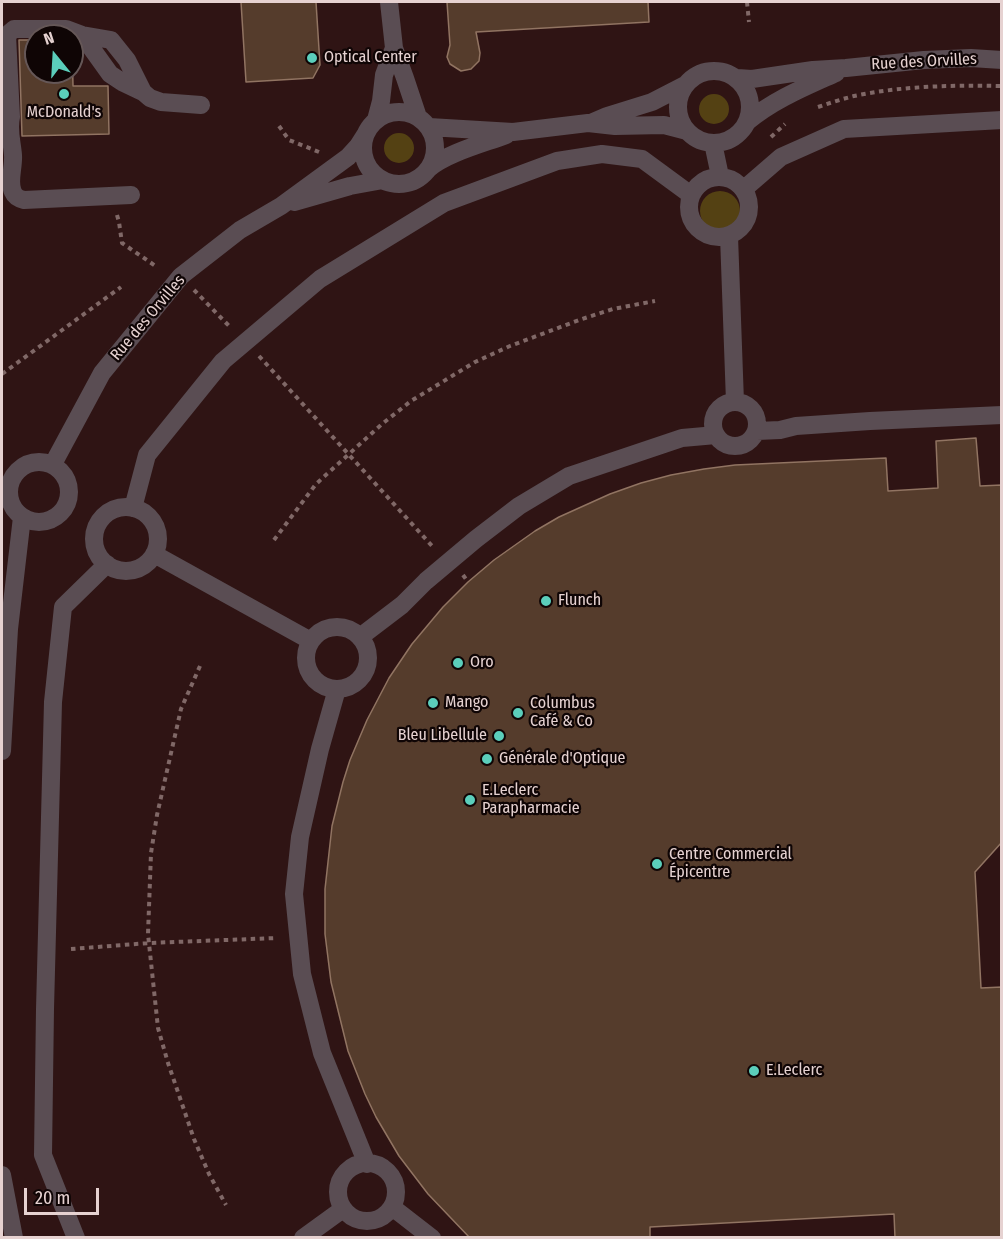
<!DOCTYPE html>
<meta charset="utf-8">
<style>
body{margin:0}
#map{position:relative;width:1003px;height:1239px;overflow:hidden;background:#2f1414;font-family:"Fira Sans Condensed",sans-serif}
canvas{display:block}
.frame{position:absolute;inset:0;border:3px solid #e6d2d1;pointer-events:none}
.north{position:absolute;left:24px;top:24px;width:60px;height:60px;box-sizing:border-box;background:#0f0505;border:2px solid #655757;border-radius:50%;rotate:342deg;font-size:16px;font-weight:700;line-height:24px;text-align:center;color:#e6d2d1}
.north::after{content:'';display:block;margin:auto;width:21px;height:27px;background:#5bcebb;clip-path:polygon(50% 0,100% 100%,50% 72%,0 100%)}
.scale{position:absolute;left:24px;top:1188px;width:75px;height:27px;box-sizing:border-box;border:3px solid #e6d2d1;border-top:0;padding-left:8px;font-size:18px;line-height:21px;white-space:nowrap;color:#e6d2d1;-webkit-text-stroke:4px #0f0505;paint-order:stroke}
</style>
<div id="map">
<canvas width="1003" height="1239"></canvas>
<div class="frame"></div>
<div class="north">N</div>
<div class="scale">20 m</div>
</div>
<script>
const context = document.querySelector('canvas').getContext('2d');
context.lineJoin = 'round';
function paint(path, color) {
  context.fillStyle = color;
  context.fill(path, 'evenodd');
}
function strokePath(path, color, width, dash) {
  context.strokeStyle = color;
  context.lineWidth = width;
  context.lineCap = dash ? 'butt' : 'round';
  context.setLineDash(dash || []);
  context.stroke(path);
}
function write(font, color, halo, rows, align = 'center') {
  context.font = font + ' "Fira Sans Condensed",sans-serif';
  context.lineWidth = 4.5;
  context.setLineDash([]);
  context.textBaseline = 'middle';
  context.strokeStyle = halo;
  context.fillStyle = color;
  for (const [text, x, y, turn = 0] of rows) {
    context.save();
    context.translate(x, y);
    context.rotate((+turn || 0) * Math.PI / 180);
    context.textAlign = isNaN(turn) ? turn : align;
    if (halo) context.strokeText(text, 0, 0);
    context.fillText(text, 0, 0);
    context.restore();
  }
}
paint(new Path2D(`
 M699 109a15 15 0 1 1 30 0a15 15 0 1 1-30 0Z
 M384 148a15 15 0 1 1 30 0a15 15 0 1 1-30 0Z
 M700 211a20 20 0 1 1 40 0a20 20 0 1 1-40 0Z`), '#544113');
const building = new Path2D(`
 M241 2H316L320 65 313 78 246 82Z
 M447 2H648L649 22 476 32 480 53 479 61 471 69 461 71 450 64 447 57 450 45Z
 M19 40H36V72H72V43L73 86H108L109 134 22 136Z
 M976 438 980 486 1002 485V842L975 872 981 988 1002 987V1238H895L894 1214 650 1227V1238H470L428 1194 399 1156 376 1117 365 1094 348 1051 331 982 325 934V889L332 826 343 782 350 760 367 720 389 678 412 644 443 607 468 582 494 560 535 531 559 517 610 494 641 483 671 475 704 469 735 465 886 458 888 491 938 488 936 441Z`);
paint(building, '#553c2c');
strokePath(building, '#917462', 1.5);
strokePath(new Path2D(`
 M747 2 749 22
 M818 107C830 103 842 99 854 96 902 86 952 85 1002 86
 M279 126 289 140 319 152
 M771 137 785 124
 M117 215 119 222 122 243 157 267
 M194 290 231 328
 M259 356 433 547
 M2 374 121 287
 M274 540 316 484 382 424 411 401 475 362 510 346 582 319 613 309 655 301
 M463 575 468 582
 M200 666 181 709 157 815 151 853 148 934 158 1028 168 1063 194 1139 209 1174 226 1205
 M71 949 149 943 277 938`), '#806867', 4, [4.5, 4.5]);
strokePath(new Path2D(`
 M389 2 394 48 405 78 418 117
 M82 35 110 74 122 82 143 92
 M678 107a36 36 0 1 1 72 0a36 36 0 1 1-72 0Z
 M737 78 752 79 813 70 846 68 924 60 971 58 1002 60
 M363 148a36 36 0 1 1 72 0a36 36 0 1 1-72 0Z
 M376 120 381 101 384 75 394 48
 M593 122 607 116 652 102 685 85
 M747 122C773 100 805 87 836 73
 M429 127 513 132 588 123 615 126 664 125 687 131
 M713 143 720 176
 M428 169C447 153 482 144 506 135
 M689 207a30 30 0 1 1 60 0a30 30 0 1 1-60 0Z
 M744 189 781 157 844 129 1002 120
 M131 195 24 200C20 199 15 197 13 192 8 182 14 166 13 155 12 142 8 130 11 117L7 35 14 29H66L82 35 111 40 127 60 143 92 150 98 161 102 201 105
 M294 202 350 186 383 180
 M729 236 735 402
 M713 424a22 22 0 1 1 44 0a22 22 0 1 1-44 0Z
 M757 431 780 430 796 426 870 421 1002 415
 M9 492a30 30 0 1 1 60 0a30 30 0 1 1-60 0Z
 M53 464 102 373 181 276 240 230 281 206 348 157 358 146 365 135
 M94 539a32 32 0 1 1 64 0a32 32 0 1 1-64 0Z
 M133 508 147 455 223 361 320 279 444 203 557 161 602 154 642 159 691 195
 M154 554 311 641
 M306 658a31 31 0 1 1 62 0a31 31 0 1 1-62 0Z
 M360 637 402 605 426 581 476 539 519 506 569 476 682 438 716 435
 M337 689 320 749 300 837 294 894 302 974 322 1053 367 1164
 M2 751 9 629 22 517
 M338 1192a29 29 0 1 1 58 0a29 29 0 1 1-58 0Z
 M2 1175 14 1238
 M392 1207 432 1238
 M76 1238 43 1155 45 1009 53 702 63 607 107 564
 M303 1238 343 1209`), '#5a4d53', 18);
for (const [x, y, r, color] of [
 [312,58,6,"#5bcebb"],
 [64,94,6,"#5bcebb"],
 [546,601,6,"#5bcebb"],
 [458,663,6,"#5bcebb"],
 [433,703,6,"#5bcebb"],
 [518,713,6,"#5bcebb"],
 [499,736,6,"#5bcebb"],
 [487,759,6,"#5bcebb"],
 [470,800,6,"#5bcebb"],
 [657,864,6,"#5bcebb"],
 [754,1071,6,"#5bcebb"]
]) {
  const dot = new Path2D();
  dot.arc(x, y, r, 0, 2 * Math.PI);
  context.fillStyle = color;
  context.fill(dot);
  strokePath(dot, '#0f0505', 2);
}
write('16px', '#e6d2d1', '#0f0505', [
 ["Optical Center",324,58],
 ["McDonald's",64,113,"center"],
 ["Flunch",558,601],
 ["Oro",470,663],
 ["Mango",445,703],
 ["Columbus",530,704],
 ["Café & Co",530,722],
 ["Bleu Libellule",487,736,"right"],
 ["Générale d'Optique",499,759],
 ["E.Leclerc",482,791],
 ["Parapharmacie",482,809],
 ["Centre Commercial",669,855],
 ["Épicentre",669,873],
 ["E.Leclerc",766,1071]
], 'left');
write('16px', '#e6d2d1', '#0f0505', [
 ["Rue des Orvilles",924,62,-3],
 ["Rue des Orvilles",148,318,-50]
]);
</script>
